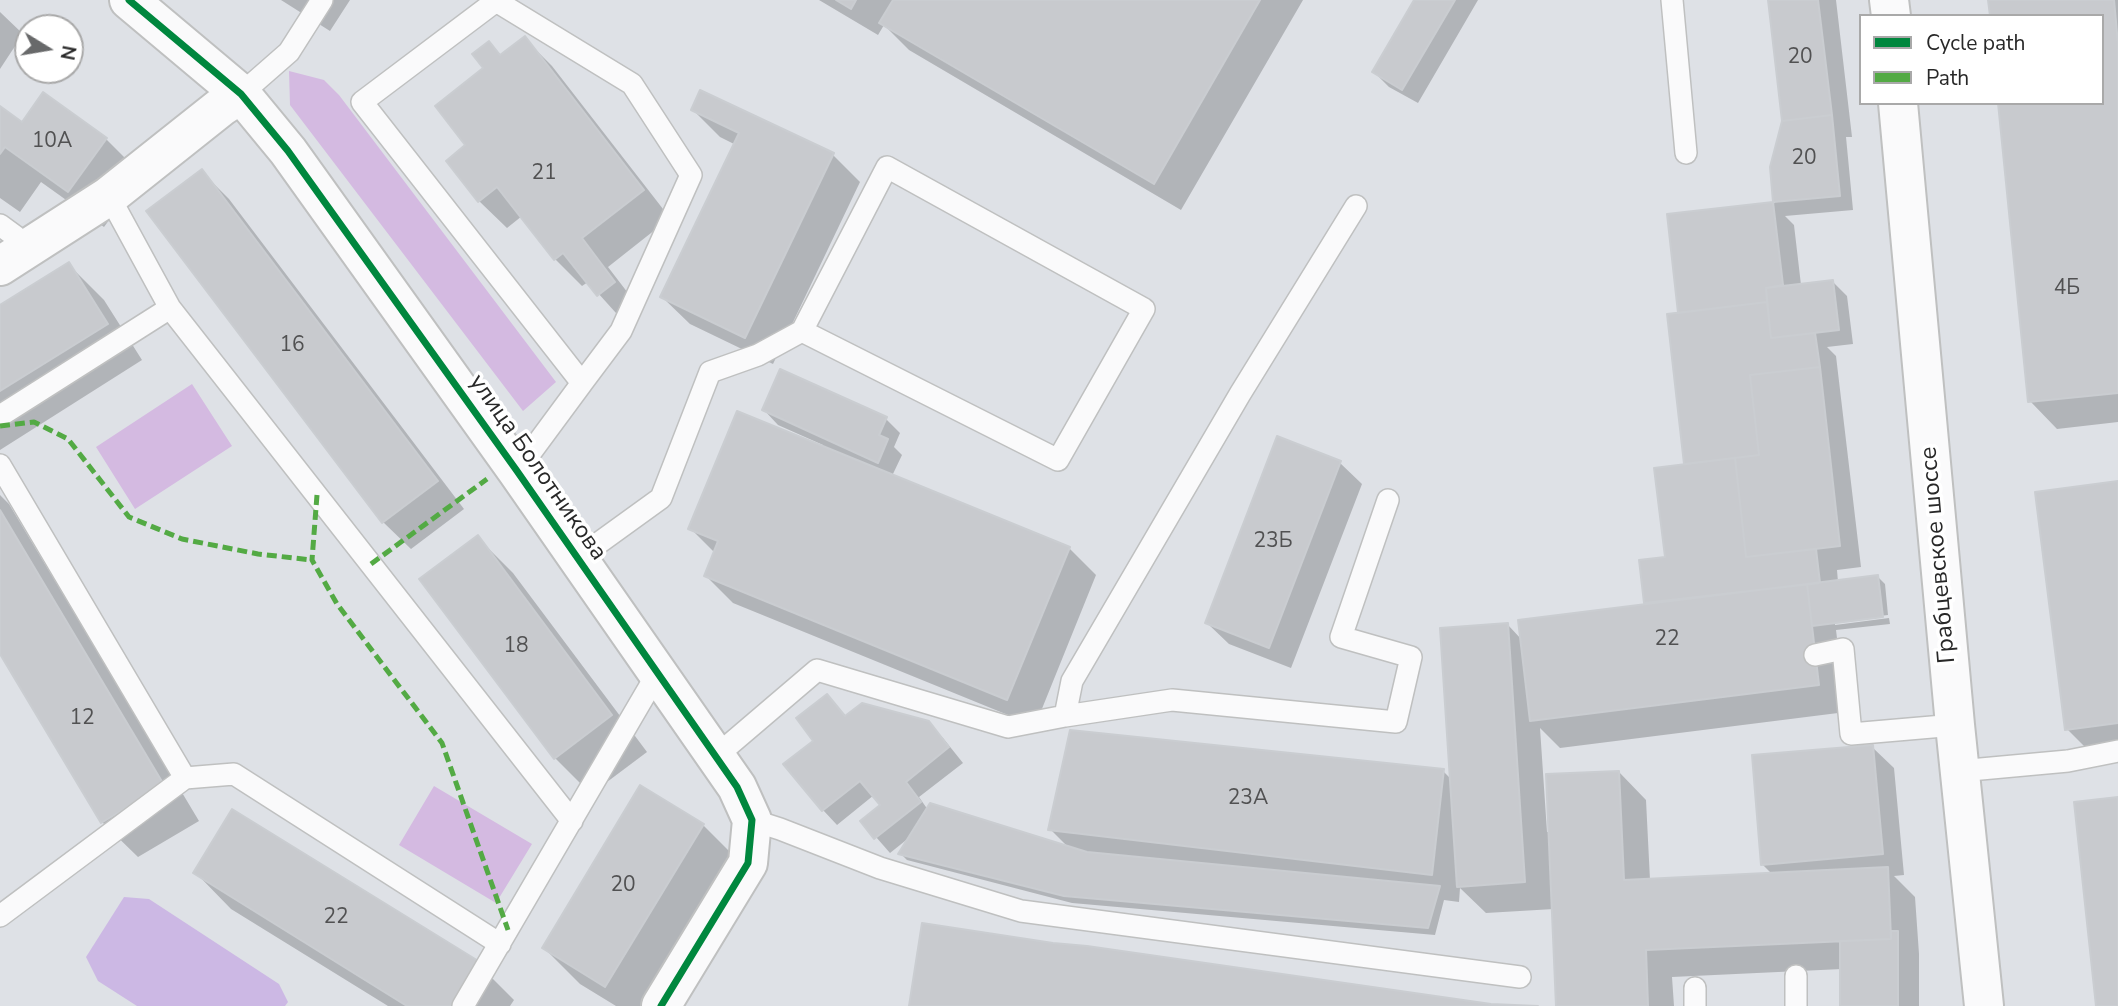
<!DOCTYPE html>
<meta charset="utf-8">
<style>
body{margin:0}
#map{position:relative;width:2118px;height:1006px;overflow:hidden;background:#dee1e6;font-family:"Nunito Sans",sans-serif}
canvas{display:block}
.legend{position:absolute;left:1859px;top:14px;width:245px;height:91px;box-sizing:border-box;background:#fff;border:2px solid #a9a9a9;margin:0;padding:9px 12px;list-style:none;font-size:21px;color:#282828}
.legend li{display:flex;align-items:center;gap:14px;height:35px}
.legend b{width:35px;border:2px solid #a9a9a9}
.north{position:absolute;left:14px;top:14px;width:70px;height:70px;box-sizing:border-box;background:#fff;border:2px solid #a9a9a9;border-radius:50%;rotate:101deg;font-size:19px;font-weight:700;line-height:28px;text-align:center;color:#282828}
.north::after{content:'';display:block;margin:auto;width:24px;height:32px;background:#68696a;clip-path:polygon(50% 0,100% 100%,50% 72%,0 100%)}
</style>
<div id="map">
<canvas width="2118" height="1006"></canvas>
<ul class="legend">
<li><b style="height:9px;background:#00873e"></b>Cycle path</li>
<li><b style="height:9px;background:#53aa44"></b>Path</li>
</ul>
<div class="north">N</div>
</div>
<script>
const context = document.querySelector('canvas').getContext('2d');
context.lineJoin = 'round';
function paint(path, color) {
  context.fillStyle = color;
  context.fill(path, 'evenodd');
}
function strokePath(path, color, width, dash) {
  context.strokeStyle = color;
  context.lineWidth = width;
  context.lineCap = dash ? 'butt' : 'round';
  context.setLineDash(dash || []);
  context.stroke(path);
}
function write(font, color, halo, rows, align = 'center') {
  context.font = font + ' "Nunito Sans",sans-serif';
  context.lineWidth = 7;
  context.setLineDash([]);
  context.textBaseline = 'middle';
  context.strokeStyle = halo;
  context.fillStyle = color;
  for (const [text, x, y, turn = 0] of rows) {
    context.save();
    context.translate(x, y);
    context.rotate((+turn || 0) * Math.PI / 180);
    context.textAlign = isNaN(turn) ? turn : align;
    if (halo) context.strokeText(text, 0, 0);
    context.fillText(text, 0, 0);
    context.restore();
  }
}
paint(new Path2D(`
 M289 71 324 80 339 95 556 382 523 411 290 105Z
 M192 384 232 446 135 509 96 447Z
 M434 786 532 844 496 903 399 845Z`), '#d4bae1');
paint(new Path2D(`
 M124 897 149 899 279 984 288 1002 285 1006H137L98 981 86 957Z`), '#ccb8e4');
paint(new Path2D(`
 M281 0H350L330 31Z
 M819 0H1303L1181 210 909 50 884 25 878 35Z
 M1416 0H1478L1418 103 1389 87 1374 72Z
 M1769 0H1836L1852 137H1846L1853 210 1785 216 1794 225 1801 285 1832 281 1847 296 1853 344 1827 347 1836 356 1861 567 1837 570 1838 582 1878 577 1885 584 1888 615 1835 621V625L1889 618 1890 624 1836 630 1846 712 1560 748 1540 728 1547 832H1550L1619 772 1646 800 1650 880 1773 875 1762 864 1872 747 1894 768 1904 875 1894 876 1915 897 1919 954V1006H1842V969L1672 977 1674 1006H1558L1554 909 1486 913 1460 888 1459 902 1444 900 1435 935 1072 903 907 860 900 853 910 837 890 853 862 821 882 805 874 795 837 825 823 810 815 741 827 696 847 717 928 723 943 738 963 763 919 797 928 810 1070 849 1050 829 1443 771 1452 780 1508 625 1522 640 1649 606 1646 603 1667 558 1686 466 1669 316 1680 315 1669 216 1775 203 1772 168 1784 121Z
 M1990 0H2118V422L2057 429 2030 401 2102 103V16Z
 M0 12 23 34 0 69Z
 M525 39 552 66 670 218 608 267 641 310 625 323 588 282 582 286 555 259 522 216 507 228 479 201 448 161 468 146 486 69 489 43 502 56Z
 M0 108 23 124 106 139 142 175 104 227 41 182 20 212 0 198Z
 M693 110 833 155 860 182 773 364 690 324 662 297 736 145 720 137Z
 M202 172 229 199 464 509 411 549 383 522 149 212Z
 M68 264 104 300 142 360 0 450V307Z
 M764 410 886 419 900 433 894 447 902 455 892 476 1069 548 1096 575 1035 726 733 603 706 576 715 553 690 528 822 448 823 445 778 425Z
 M1340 463 1362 484 1291 668 1229 644 1207 623Z
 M2118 483V747L2089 751 2067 729Z
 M0 495 9 504 199 821 138 857 102 822 0 651Z
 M477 537 513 573 647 752 591 794 555 758Z
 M703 825 739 861 651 1006H616L580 984 544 948Z
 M196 873 478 964 514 1000 510 1006H388L231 909Z`), '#0003');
const building = new Path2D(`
 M836 0H856L851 9Z
 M893 0H1260L1154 184 879 23Z
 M1414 0H1455L1402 90 1372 72Z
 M1768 0H1818L1832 115 1782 121Z
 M1988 0H2114L2118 44V393L2028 402 1998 103H2102V16H1990Z
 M525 36 644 190 582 238 615 282 597 296 563 253 554 260 497 187 478 202 446 161 465 145 435 106 483 68 472 54 489 41 500 55Z
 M700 90 834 153 745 338 660 297 739 133 691 110Z
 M43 92 107 138 68 192 5 147 0 154V106L22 122Z
 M1832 115 1840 196 1773 202 1770 167 1782 121Z
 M202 169 438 481 382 523 146 211Z
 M1773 202 1783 285 1766 288 1767 302 1678 313 1667 214Z
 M69 262 108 324 0 391V305Z
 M1833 280 1839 330 1771 338 1766 288Z
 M1767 302 1771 338 1815 333 1820 367 1750 375 1759 455 1684 464 1667 314Z
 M1820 367 1840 546 1746 557 1735 458 1759 455 1750 375Z
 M780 369 887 417 879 435 888 439 878 463 762 410Z
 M737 411 1070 547 1007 700 704 576 718 541 688 529Z
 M1277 436 1341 461 1269 648 1205 623Z
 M1735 458 1746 557 1816 549 1820 583 1644 603 1639 560 1665 557 1654 468Z
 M2118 481V723L2065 730 2035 492Z
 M0 510 164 785 101 823 0 654Z
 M478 535 612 715 554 759 419 579Z
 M1878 575 1883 617 1812 626 1807 584Z
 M1807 584 1819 685 1530 721 1518 620Z
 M1508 623 1525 882 1457 887 1440 628Z
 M827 694 845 716 862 703 929 721 949 747 906 782 921 802 874 839 860 821 880 805 860 781 822 811 783 764 813 741 796 718Z
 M1070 730 1444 769 1432 875 1048 830Z
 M1873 745 1883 854 1761 865 1752 755Z
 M1619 771 1624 880 1888 867 1891 939 1646 950 1648 1006H1556L1546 774Z
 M640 785 704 824 605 987 542 948Z
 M2118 797V1006H2096L2074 802Z
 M930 803 1087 852 1440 886 1428 928 1064 896 898 854Z
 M232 809 480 962 452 1006H407L193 873Z
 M922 923 1053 943 1087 946 1491 1004 1538 1006H909Z
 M1891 931H1898V1006H1840V941L1891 939Z`);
paint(building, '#c8cace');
strokePath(building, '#cacdd1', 2);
const service = new Path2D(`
 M1672 0 1686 153
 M241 94 289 52 322 0
 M0 225 15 236 26 249
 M170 308 572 821
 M0 416 170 308 109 196
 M0 465 185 778 0 916
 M517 471 582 383 362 102 496 1 632 84 691 175 621 331 582 383
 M578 558 661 498 710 372 758 355 802 331 1058 460 1144 309 887 167 802 331
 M1815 655 1843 649 1851 734 1955 725
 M1065 716 1172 700 1396 722 1411 657 1341 637 1388 500
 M715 757 817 670 1008 727 1065 716 1072 681 1240 394 1356 206
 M1959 771 2068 761 2118 751
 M185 778 234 774 500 944
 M752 820 780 829 880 868 1021 911 1520 977
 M1796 976V1006
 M463 1006 657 674
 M1695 1006V988`);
const minor = new Path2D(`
 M129 0 241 94 288 151 517 471 737 787 752 820 748 863 661 1006
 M0 266 109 196 221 107 241 94`);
const secondary = new Path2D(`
 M1889 0 1891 16
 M1898 103 1955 725 1984 1006`);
strokePath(service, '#bfc0c0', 24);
strokePath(minor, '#bfc0c0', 42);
strokePath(secondary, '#bfc0c0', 42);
strokePath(service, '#fafafb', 21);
strokePath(minor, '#fafafb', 38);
strokePath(secondary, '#fafafb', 38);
strokePath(new Path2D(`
 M0 426 34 422 68 439 129 517 182 539 258 554 312 560
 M317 495 312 560 337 604 442 743 508 930
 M371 564 487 479`), '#53aa44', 5, [10, 5]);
strokePath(new Path2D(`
 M129 0 241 94 288 151 517 471 737 787 752 820 748 863 661 1006`), '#00873e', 7);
write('21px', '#515152', null, [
 ["20",1800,58],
 ["10А",52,142],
 ["20",1804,159],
 ["21",544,174],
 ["4Б",2067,289],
 ["16",292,346],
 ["23Б",1273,542],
 ["22",1667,640],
 ["18",516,647],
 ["12",82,719],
 ["23А",1248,799],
 ["20",623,886],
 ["22",336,918]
]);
write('24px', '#282828', '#fff', [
 ["улица Болотникова",537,468,55],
 ["Грабцевское шоссе",1939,555,-95]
]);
</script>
